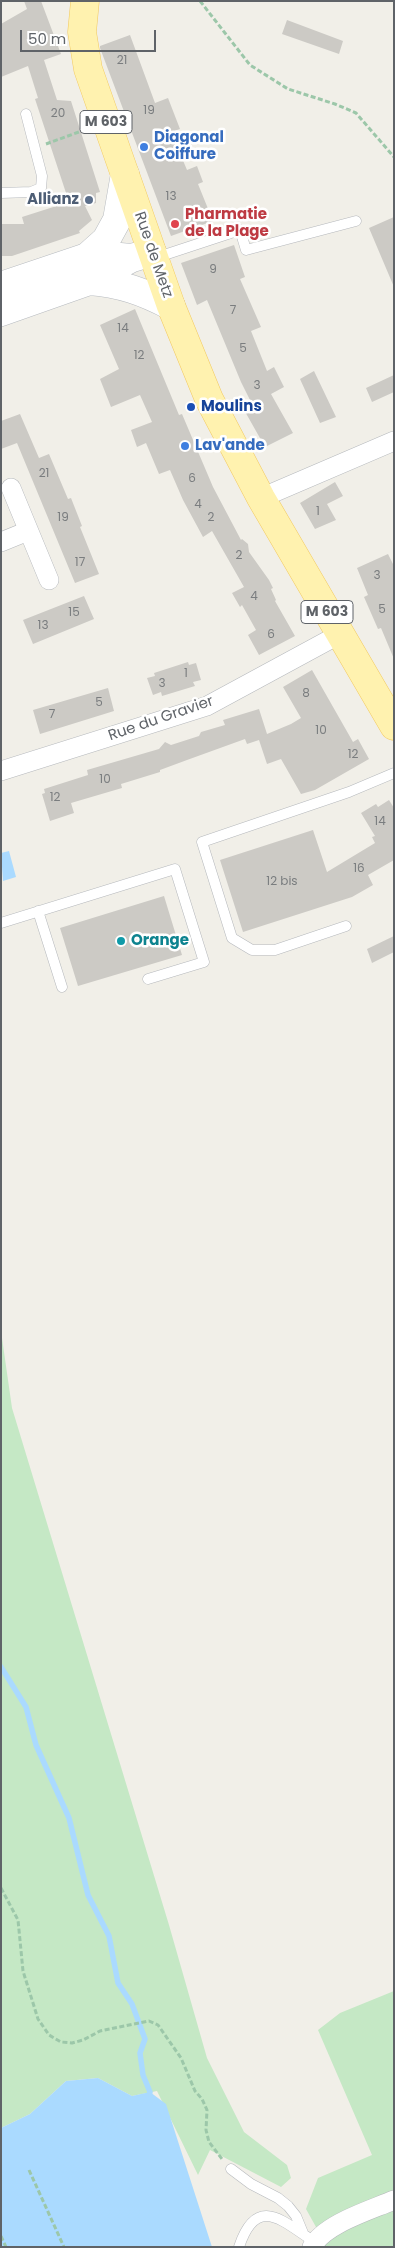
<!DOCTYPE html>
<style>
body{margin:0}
#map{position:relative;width:395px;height:2248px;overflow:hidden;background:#f1efe8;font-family:Poppins,sans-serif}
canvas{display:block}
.frame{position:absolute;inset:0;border:2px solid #5f6368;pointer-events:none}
.scale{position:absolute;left:20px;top:30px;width:136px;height:22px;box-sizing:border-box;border:2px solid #5f6368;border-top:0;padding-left:6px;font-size:15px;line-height:18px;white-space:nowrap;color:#5f6368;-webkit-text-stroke:4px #fff;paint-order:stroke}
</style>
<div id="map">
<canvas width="395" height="2248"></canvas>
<div class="frame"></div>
<div class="scale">50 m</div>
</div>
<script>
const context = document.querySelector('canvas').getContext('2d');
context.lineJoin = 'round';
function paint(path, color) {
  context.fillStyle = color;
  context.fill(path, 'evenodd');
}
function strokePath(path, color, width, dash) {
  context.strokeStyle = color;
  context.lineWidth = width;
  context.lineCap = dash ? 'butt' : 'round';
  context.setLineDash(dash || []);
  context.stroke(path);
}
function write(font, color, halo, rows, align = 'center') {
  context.font = font + ' Poppins,sans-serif';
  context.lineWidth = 5;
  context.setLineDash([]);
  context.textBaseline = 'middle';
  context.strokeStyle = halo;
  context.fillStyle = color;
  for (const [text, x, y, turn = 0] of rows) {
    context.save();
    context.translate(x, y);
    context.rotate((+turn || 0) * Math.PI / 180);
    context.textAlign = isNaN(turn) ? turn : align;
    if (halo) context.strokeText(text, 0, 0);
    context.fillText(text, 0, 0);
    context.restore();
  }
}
paint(new Path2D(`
 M1 1331 12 1408 169 1925 207 2058 244 2132 287 2165 291 2178 281 2187 210 2150 198 2175 157 2091 132 2096 98 2078 66 2081 30 2114 1 2128Z
 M394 1991V2246L312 2247 321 2236 306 2209 318 2178 372 2155 318 2030 340 2013Z`), '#c5e8c5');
paint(new Path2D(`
 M9 851 16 877 3 881 1 853Z
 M98 2078 132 2096 150 2092 166 2104 212 2247H1V2128L30 2114 66 2081Z`), '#aadaff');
strokePath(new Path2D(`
 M1 1667 26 1707 36 1745 69 1818 88 1895 109 1936 118 1983 132 2004 145 2039 140 2053 143 2075 150 2092 148 2100`), '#aadaff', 5.5);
paint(new Path2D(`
 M24 1H41L61 54 44 60 57 100 71 101 100 192 96 193V203L85 206 92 220 79 231 80 233 12 256H1V224H24L22 217 69 202 35 99 38 98 28 66 1 77V24L27 9Z
 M287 20 343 41 339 54 282 34Z
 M130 35 155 103 168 98 180 129 171 132 187 170 197 166 203 182 198 184 213 221 171 236 100 48V46Z
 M394 217V287L369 228Z
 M234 245 245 277 240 279 261 327 251 331 267 371 274 367 284 387 271 394 293 433 265 447 243 408 252 404 241 382 207 300 197 305 181 263Z
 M135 309 179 415 182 414 213 487 241 540 242 539 248 544 249 552 269 580 273 588 271 589 276 600 275 601 295 636 259 655 248 635 256 630 242 605 240 607 232 593 244 587 212 531 203 537 183 500 170 470 159 474 146 443 137 447 131 430 152 422 140 395 111 407 100 379 119 369 100 325Z
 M314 371 336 417 320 423 300 379Z
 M394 375V392L372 402 366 388Z
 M20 414 39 458 49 454 68 499 71 498 82 526 80 527 99 574 75 583 17 443 1 449V421Z
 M335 482 343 496 327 504 336 520 315 529 300 503Z
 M388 554 394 566V659L381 628 378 629 364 597 368 595 357 568Z
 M84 596 94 619 33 644 23 620Z
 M188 662 189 665 196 663 201 680 193 682 195 686 162 696 161 692 153 695 147 678 155 676 154 673Z
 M312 670 353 742 358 739 369 759 315 790 301 794 281 759 267 764 259 740 247 744 245 739 187 760 160 770V772L121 784 122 788 71 803 74 813 50 821 42 794 45 793 44 789 88 775 87 770 159 749 165 742 171 745 199 736 201 732 225 725 223 720 259 709 267 734 291 724 301 718 283 687Z
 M108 688 114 711 40 734 33 710Z
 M389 800 394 808V860L368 875 373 885 352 897 243 932 220 860 313 830 327 872 375 843 372 837 375 836 361 813 376 804 378 807Z
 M164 896 182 955 78 986 60 928Z
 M394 936V952L372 963 367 949Z`), '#cccac5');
const service = new Path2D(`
 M1 193 31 192 41 188 42 176 26 114
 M155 258 240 230 246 250 356 221
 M38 911 62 987
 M1 923 175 869 204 962 148 979
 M346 926 275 950H252L232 938 202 842 349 792 394 773
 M231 2169 251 2184 278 2198 288 2206 296 2216 303 2233
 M239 2247C257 2193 283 2222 315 2242`);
const minor = new Path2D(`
 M11 488 49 580
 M261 498 394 441
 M1 542 28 531
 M1 771 207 706 340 634
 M312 2247C324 2224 371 2210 394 2200`);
const secondary = new Path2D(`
 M87 257 106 240 117 220 125 174
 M89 281C120 283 144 292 171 306
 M1 286 87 257 109 256 131 258
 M1 312 89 281 132 258 152 252`);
const primary = new Path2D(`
 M85 1 82 32 88 69 171 306 209 399 261 498 394 726`);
strokePath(service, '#b5b8bc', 11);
strokePath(minor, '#b5b8bc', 20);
strokePath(secondary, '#b6babf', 29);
strokePath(primary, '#f2c960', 29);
strokePath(new Path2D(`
 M200 1 250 65 288 89 335 104 356 113 394 157
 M46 144 87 129
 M1 1888 18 1920 23 1971 38 2019 49 2035 61 2042 72 2043 83 2040 100 2031 149 2021 158 2025 181 2058 195 2091 202 2099 207 2110 206 2130 209 2142 222 2159
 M29 2170 64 2247
 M1 2236 6 2247`), '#9cc7a9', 3, [5, 2.5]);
strokePath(service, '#fff', 10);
strokePath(minor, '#fff', 19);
strokePath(secondary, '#fff', 28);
strokePath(primary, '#fff2af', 28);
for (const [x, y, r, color] of [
 [144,147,5,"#3f7fe0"],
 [89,200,5,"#5c6f8a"],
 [175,224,5,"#e0444e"],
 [191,407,5,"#1a4fb4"],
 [185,446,5,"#3f7fe0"],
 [121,941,5,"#0f9aa8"]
]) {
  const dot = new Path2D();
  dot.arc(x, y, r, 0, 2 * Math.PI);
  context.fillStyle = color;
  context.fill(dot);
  strokePath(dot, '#fff', 2);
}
write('12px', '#7a7d7f', null, [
 ["21",122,61],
 ["19",149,111],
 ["20",58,114],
 ["13",171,197],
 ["9",213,270],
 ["7",233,311],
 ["14",123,329],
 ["5",243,349],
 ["12",139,356],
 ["3",257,386],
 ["21",44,474],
 ["6",192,479],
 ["4",198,505],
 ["1",318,512],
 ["19",63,518],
 ["2",211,518],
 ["2",239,556],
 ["17",80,563],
 ["3",377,576],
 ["4",254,597],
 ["5",382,610],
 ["15",74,613],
 ["13",43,626],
 ["6",271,635],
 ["1",186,674],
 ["3",162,684],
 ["8",306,694],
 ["5",99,703],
 ["7",52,715],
 ["10",321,731],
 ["12",353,755],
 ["10",105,780],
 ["12",55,798],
 ["14",380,822],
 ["16",359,869],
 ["12 bis",282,882]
]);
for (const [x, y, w] of [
 [106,122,52],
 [327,612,52]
]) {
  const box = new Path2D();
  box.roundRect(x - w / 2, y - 11.5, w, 23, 4);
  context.fillStyle = '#fff';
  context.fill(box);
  strokePath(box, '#5f6368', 1);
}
write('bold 14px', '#5f6368', null, [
 ["M 603",106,122],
 ["M 603",327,612]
]);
write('bold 15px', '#366cbe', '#fff', [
 ["Diagonal",154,138],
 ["Coiffure",154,155],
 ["Lav'ande",195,446]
], 'left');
write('bold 15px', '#4e5e75', '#fff', [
 ["Allianz",79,200]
], 'right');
write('bold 15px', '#be3a42', '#fff', [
 ["Pharmatie",185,215],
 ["de la Plage",185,232]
], 'left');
write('15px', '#5f6368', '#fff', [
 ["Rue de Metz",153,255,71],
 ["Rue du Gravier",161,719,-19]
]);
write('bold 15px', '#164399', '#fff', [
 ["Moulins",201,407]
], 'left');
write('bold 15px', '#0d838f', '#fff', [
 ["Orange",131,941]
], 'left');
</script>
